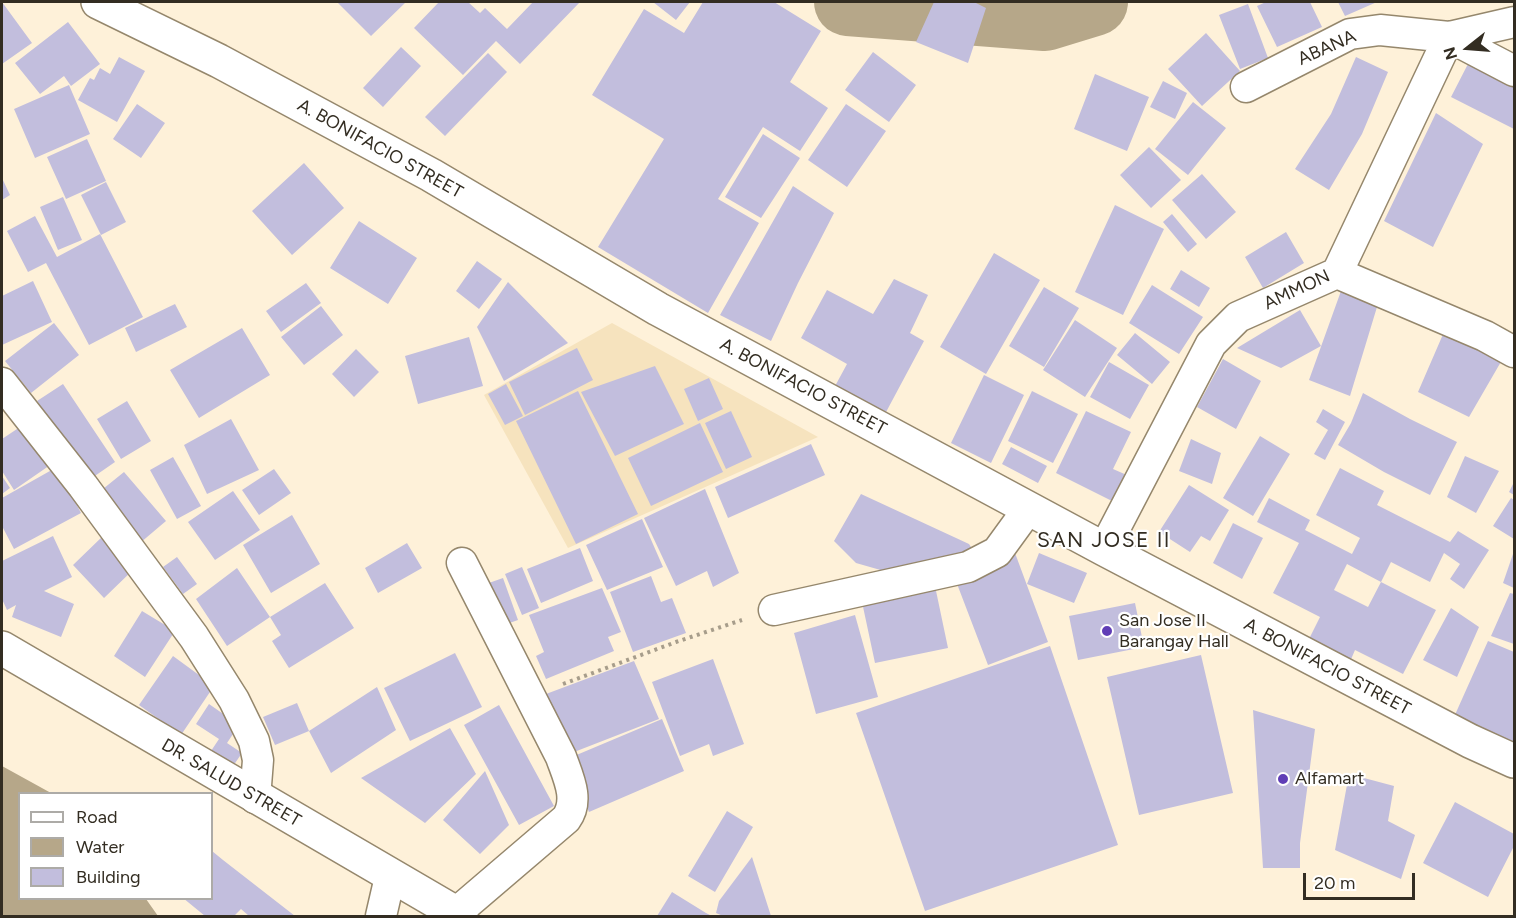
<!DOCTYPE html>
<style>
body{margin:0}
#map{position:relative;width:1516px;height:918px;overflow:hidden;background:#fef1d9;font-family:Figtree,sans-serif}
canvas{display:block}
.frame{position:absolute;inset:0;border:3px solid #332d22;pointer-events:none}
.legend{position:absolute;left:18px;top:792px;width:195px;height:108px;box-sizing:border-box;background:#fff;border:2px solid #adaba7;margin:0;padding:8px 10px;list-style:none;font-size:18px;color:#332d22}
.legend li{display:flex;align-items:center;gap:12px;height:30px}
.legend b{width:30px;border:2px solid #adaba7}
.north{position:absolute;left:1438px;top:18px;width:60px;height:60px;-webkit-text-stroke:4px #fff;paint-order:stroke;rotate:253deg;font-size:16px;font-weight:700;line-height:24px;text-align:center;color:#332d22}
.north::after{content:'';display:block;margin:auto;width:21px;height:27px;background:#332d22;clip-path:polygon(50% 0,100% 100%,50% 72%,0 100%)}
.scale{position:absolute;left:1303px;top:873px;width:112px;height:27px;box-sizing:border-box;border:3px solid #332d22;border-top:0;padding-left:8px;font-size:18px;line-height:21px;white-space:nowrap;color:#332d22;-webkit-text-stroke:4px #fff;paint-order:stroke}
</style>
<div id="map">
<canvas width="1516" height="918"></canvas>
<div class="frame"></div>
<ul class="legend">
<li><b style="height:8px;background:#fff"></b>Road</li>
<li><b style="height:16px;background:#b6a789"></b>Water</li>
<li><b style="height:16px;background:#c2bedd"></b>Building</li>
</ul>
<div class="north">N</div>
<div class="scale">20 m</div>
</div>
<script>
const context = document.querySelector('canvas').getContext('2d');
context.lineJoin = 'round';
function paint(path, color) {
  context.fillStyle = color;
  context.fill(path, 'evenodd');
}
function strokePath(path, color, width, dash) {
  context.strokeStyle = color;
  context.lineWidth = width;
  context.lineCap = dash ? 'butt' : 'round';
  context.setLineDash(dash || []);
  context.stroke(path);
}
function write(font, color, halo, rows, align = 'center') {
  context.font = font + ' Figtree,sans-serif';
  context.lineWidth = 4.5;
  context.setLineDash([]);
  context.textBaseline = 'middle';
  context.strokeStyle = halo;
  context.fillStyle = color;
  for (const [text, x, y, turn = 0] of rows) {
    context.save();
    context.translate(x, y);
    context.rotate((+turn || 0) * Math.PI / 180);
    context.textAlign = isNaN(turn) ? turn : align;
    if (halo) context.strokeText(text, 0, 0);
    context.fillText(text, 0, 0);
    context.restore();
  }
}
paint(new Path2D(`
 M612 323 818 437 568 548 484 395Z`), '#f6e3be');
paint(new Path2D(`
 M2 766 51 793 20 794V898L146 899 158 916H2Z`), '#b6a789');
strokePath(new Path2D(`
 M848 2 1045 17 1094 2`), '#b6a789', 68);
paint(new Path2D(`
 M2 2 32 43 2 64Z
 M337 2H406L371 36Z
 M439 2H468L480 13 485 8 507 29 533 2H580L520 64 496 41 463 75 414 28Z
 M653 2H690L676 20Z
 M703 2H774L821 31 790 82 828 108 800 151 763 127 718 199 759 223 708 313 598 247 664 139 592 95 644 9 684 33Z
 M934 2H974L986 8 968 63 916 42Z
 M1266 2H1310L1322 27 1277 47 1257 6Z
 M1338 2H1377L1345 16Z
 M1248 4 1268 58 1240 69 1219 15Z
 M68 22 100 64 71 86 64 76 40 94 15 63Z
 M1206 33 1240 71 1202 106 1168 69Z
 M401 47 421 66 383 107 363 88Z
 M873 52 916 85 889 122 845 90Z
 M488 53 507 72 445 136 425 117Z
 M119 57 145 71 117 122 78 100 90 78 94 80 100 68 110 74Z
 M1356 57 1388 72 1362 134 1329 190 1295 169 1331 114Z
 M1469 62 1514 85V129L1451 97Z
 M1095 74 1149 97 1127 151 1074 129Z
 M1163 81 1187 93 1175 119 1150 107Z
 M69 85 90 134 35 158 14 109Z
 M1193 102 1226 128 1188 175 1155 149Z
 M137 104 165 123 141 158 113 139Z
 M846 104 886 131 847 187 808 160Z
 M1436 113 1483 144 1433 247 1384 221Z
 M763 134 800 158 761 218 725 197Z
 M87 139 106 181 66 199 47 157Z
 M1149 147 1181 180 1151 208 1120 175Z
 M304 163 344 208 292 255 252 211Z
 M1202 174 1236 212 1206 239 1172 200Z
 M2 178 10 195 2 200Z
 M106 182 126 222 101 235 81 195Z
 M793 186 834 213 798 283 771 341 720 315Z
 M63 197 82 240 58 250 40 207Z
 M1115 205 1164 229 1123 315 1075 292Z
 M1172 214 1197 244 1188 252 1163 222Z
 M35 216 57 257 100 234 143 317 89 345 46 263 28 272 7 231Z
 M359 221 417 258 388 304 330 268Z
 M1286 232 1304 263 1263 288 1245 257Z
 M994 253 1040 280 986 374 940 347Z
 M477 261 502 279 479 309 456 291Z
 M1181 270 1210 288 1199 307 1170 289Z
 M894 279 928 295 910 333 924 341 885 414 834 388 847 364 801 338 827 290 873 314Z
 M33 281 52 322 2 345V296Z
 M508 282 568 343 504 381 477 327Z
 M306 283 321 303 281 332 266 311Z
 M1152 285 1203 317 1179 354 1129 323Z
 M1044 287 1079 308 1044 367 1009 346Z
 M1341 291 1377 307 1350 396 1309 380Z
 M175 304 187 327 136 352 125 328Z
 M321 306 343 335 304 365 281 337Z
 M1300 310 1321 346 1281 368 1237 348Z
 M1075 320 1117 348 1085 397 1043 370Z
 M54 323 79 355 31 393 5 361Z
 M242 328 270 375 199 418 170 370Z
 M1444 332 1502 360 1469 417 1418 392Z
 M1135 333 1170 362 1152 384 1117 355Z
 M469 337 483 386 418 404 405 356Z
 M577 348 593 380 525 415 509 382Z
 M356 349 379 372 354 397 332 374Z
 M1223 359 1261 381 1236 429 1197 407Z
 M1109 362 1149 385 1130 419 1090 397Z
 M655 366 684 424 615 456 581 392Z
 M984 375 1024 395 991 463 951 443Z
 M709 378 723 409 698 421 684 389Z
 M63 384 115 462 89 480 37 401Z
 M506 384 523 416 505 425 488 394Z
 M578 391 638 514 576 544 516 421Z
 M1032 391 1078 414 1053 463 1008 441Z
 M1363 393 1410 419 1457 442 1430 495 1384 472 1338 445 1351 423Z
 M127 401 151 441 121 459 97 419Z
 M1323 409 1345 422 1325 460 1314 454 1328 430 1316 422Z
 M731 411 752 457 726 469 705 423Z
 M1086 411 1131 432 1113 469 1129 476 1116 503 1056 473Z
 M231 419 259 470 207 494 184 445Z
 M29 421 56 461 14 490 2 471V439Z
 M700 423 723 472 651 506 628 458Z
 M1260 436 1290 454 1253 516 1223 498Z
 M1191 439 1221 453 1212 484 1179 471Z
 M811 444 825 475 728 518 715 487Z
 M1011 447 1047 466 1038 483 1002 464Z
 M1465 456 1499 471 1476 513 1447 497Z
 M173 457 201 506 177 519 150 470Z
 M57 467 81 513 14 549 2 526V498Z
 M1340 468 1384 491 1377 505 1450 542 1458 531 1489 550 1464 589 1450 579 1460 564 1444 553 1430 582 1391 562 1381 582 1436 610 1403 674 1355 650 1349 664 1307 643 1320 617 1273 593 1299 543 1257 522 1269 498 1310 520 1305 530 1352 554 1360 538 1316 515ZM1347 564 1381 582 1368 607 1334 590Z
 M274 469 291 493 259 515 242 490Z
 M124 472 166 521 140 543 98 493Z
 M2 476 10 488 2 494Z
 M1514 482V495L1509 492Z
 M1189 485 1229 510 1210 541 1201 536 1190 552 1159 532Z
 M705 489 739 573 713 587 707 571 676 586 644 518Z
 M233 491 260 530 215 560 188 522Z
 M861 494 969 544 973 550 905 577 856 563 834 541Z
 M1511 498 1514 500V539L1493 526Z
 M292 515 320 564 271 593 243 545Z
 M642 519 663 567 607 590 586 545Z
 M1233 523 1263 538 1242 579 1213 563Z
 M104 535 135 568 104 598 73 565Z
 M53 536 72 577 44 591 74 604 61 637 12 617 16 605 7 610 2 599V561Z
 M407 543 422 568 378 593 365 568Z
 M580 548 593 581 541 603 527 569Z
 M1514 551V588L1503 583Z
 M1015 553 1048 642 988 665 954 576Z
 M1039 553 1087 573 1074 603 1027 584Z
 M177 557 197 584 183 594 163 567Z
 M522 567 539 608 522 615 505 574Z
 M237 568 270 617 227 646 196 599Z
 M651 576 661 602 672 598 686 633 633 652 610 592Z
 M503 578 518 620 501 626 486 584Z
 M325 583 354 628 289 668 272 641 281 635 270 617Z
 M935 586 948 648 875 663 862 602Z
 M602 588 621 632 608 637 614 651 546 679 536 656 544 652 529 615Z
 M1510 593 1514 594V644L1491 636Z
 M1135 603 1144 647 1078 660 1069 616Z
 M1451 608 1479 627 1457 677 1423 660Z
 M142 611 175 631 145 677 114 656Z
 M855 615 878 697 816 714 794 633Z
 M1488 641 1514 652V743L1454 717Z
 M1050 646 1118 845 925 911 856 713Z
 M455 653 482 707 410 741 384 688Z
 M1201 655 1233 793 1139 815 1107 677Z
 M173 656 214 686 181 735 139 705Z
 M713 659 744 744 713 756 709 744 680 756 652 682Z
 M634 661 659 719 569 754 546 694Z
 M377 687 396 730 331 773 309 731Z
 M297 703 309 731 275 745 263 717Z
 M209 704 239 725 227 743 242 753 231 769 209 754 219 739 196 724Z
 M499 705 554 806 519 825 464 725Z
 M1253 710 1315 729 1300 843V868H1263Z
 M662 719 684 771 589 812 567 759Z
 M450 728 476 774 425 823 361 778Z
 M485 771 509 825 480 854 443 820Z
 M1349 774 1394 786 1388 821 1415 835 1401 879 1335 850Z
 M1455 802 1514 834V846L1488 897 1423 863Z
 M727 811 753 827 715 892 688 876Z
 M212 851 223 860 295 916H249L241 909 234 916H205L183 898H212Z
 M752 857 771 916H723L716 913 719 901Z
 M672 892 706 913 712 916H657Z`), '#c2bedd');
const minor = new Path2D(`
 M1246 87 1350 34 1380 30 1449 37 1514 71
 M1337 273 1485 336 1514 352
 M2 383 83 486 194 637 234 700 254 741 258 760 255 798
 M1104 549 1211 344 1238 317 1337 273 1449 37 1514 22
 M774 610 968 567 997 552 1029 508
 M456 913 566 819C580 800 568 777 561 757L462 563
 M381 916 390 877`);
const secondary = new Path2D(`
 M98 2 219 61 431 175 658 309 1104 549 1470 741 1514 761
 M2 648 461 916`);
strokePath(minor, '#95876c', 33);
strokePath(secondary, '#95876c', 36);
strokePath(new Path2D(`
 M563 684 676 642 742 620`), '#a79d8b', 4, [3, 4.5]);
strokePath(minor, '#fff', 30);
strokePath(secondary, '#fff', 33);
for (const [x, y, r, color] of [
 [1107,631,6,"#603eb6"],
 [1283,779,6,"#603eb6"]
]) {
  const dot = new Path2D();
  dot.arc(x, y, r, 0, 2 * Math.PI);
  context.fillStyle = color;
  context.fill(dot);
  strokePath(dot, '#fff', 2);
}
write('18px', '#332d22', '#fff', [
 ["ABANA",1327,48,-24],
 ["A. BONIFACIO STREET",380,149,29],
 ["AMMON",1297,290,-25],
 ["A. BONIFACIO STREET",803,387,28],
 ["A. BONIFACIO STREET",1327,667,28],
 ["DR. SALUD STREET",231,783,30]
]);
write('18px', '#332d22', '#fff', [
 ["San Jose II",1119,621],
 ["Barangay Hall",1119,642],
 ["Alfamart",1295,779]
], 'left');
context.letterSpacing = '1.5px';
write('21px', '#332d22', '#fff', [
 ["SAN JOSE II",1104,541]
]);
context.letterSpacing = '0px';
</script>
